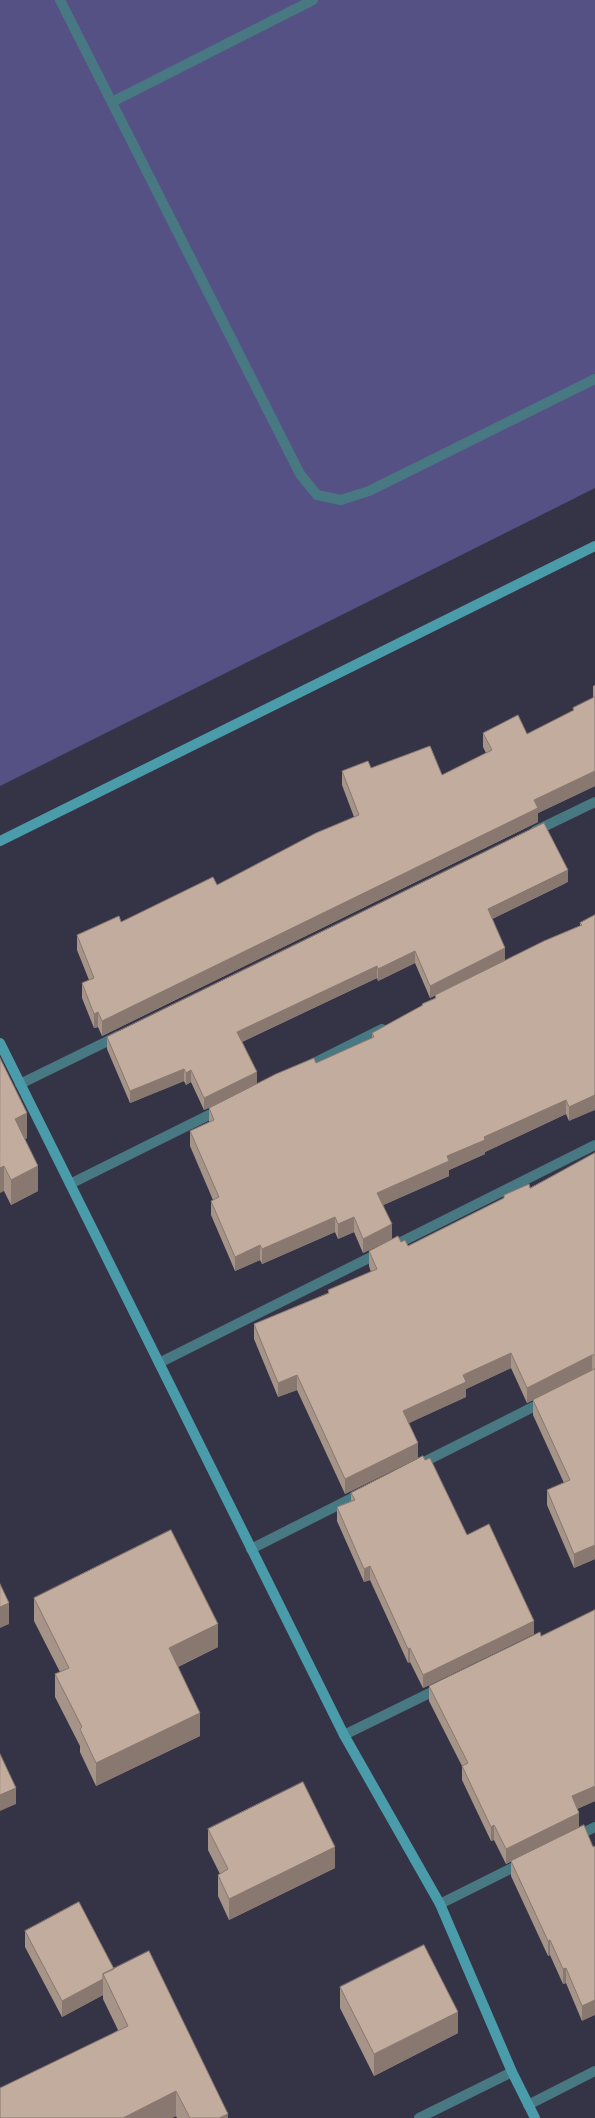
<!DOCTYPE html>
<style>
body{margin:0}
canvas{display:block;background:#353447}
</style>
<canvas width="595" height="2118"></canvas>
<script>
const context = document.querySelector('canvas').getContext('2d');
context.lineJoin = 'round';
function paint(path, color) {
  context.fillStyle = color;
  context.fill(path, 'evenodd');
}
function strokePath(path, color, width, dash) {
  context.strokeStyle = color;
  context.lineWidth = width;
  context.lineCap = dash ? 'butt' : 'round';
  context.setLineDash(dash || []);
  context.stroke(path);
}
paint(new Path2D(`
 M0 0H595V488L0 786Z`), '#565185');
strokePath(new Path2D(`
 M60 0 300 474 317 495 341 500 369 491 595 379
 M112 102 313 0`), '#487881', 10);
strokePath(new Path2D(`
 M535 831 595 802
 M304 1068 382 1029
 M20 1084 118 1036
 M70 1184 221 1109
 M159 1363 595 1145
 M420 1464 543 1402
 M251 1549 362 1493
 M344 1735 442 1687
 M575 1837 595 1827
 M440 1904 524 1862
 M528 2105 595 2071
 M419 2118 512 2072`), '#487881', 10);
strokePath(new Path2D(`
 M0 841 595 546
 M0 1043 344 1735 440 1904 512 2072 535 2118`), '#4b9cab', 10);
paint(new Path2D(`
 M595 685V786L538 813V822L102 1036 98 1027 94 1028 82 998V983L89 980 77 950V935L121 922 217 885 354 817 342 785V771L371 768 442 775 486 753 483 747V733L527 734 573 711V708L593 698V686Z
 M568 882 492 919 505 960 430 998 415 963 378 981 377 978 242 1042 257 1084 204 1110 191 1082 186 1085 184 1081 130 1103 107 1049V1037Z
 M595 915 569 1121 566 1114 485 1152V1154L449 1170V1176L383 1205 392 1239 363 1253 354 1232 338 1239 335 1232 262 1264 260 1260 235 1271 211 1215V1201L213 1200 190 1146V1131L209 1122V1108L316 1063 372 1038V1033L422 1006V1004L435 998V995L580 926V923Z
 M0 1058 27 1138 25 1139 38 1191 11 1205 4 1191Z
 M595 1153V1559L574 1568 547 1505V1490L564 1483 533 1415V1400L594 1370 527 1403 511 1368 466 1389V1397L408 1423 418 1458 345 1494 297 1390 278 1397 254 1339V1324L328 1293V1290L371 1272 369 1266V1251L401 1242 408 1246 504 1198V1195L530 1188Z
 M351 1493 467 1535 534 1634 423 1688 410 1662 408 1663 370 1580 364 1582 337 1521V1507L351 1501Z
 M34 1598 218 1647 178 1667 200 1736 96 1786 80 1752V1746L55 1697V1674L60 1672 34 1621Z
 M595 1610V1801L577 1809 579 1827 506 1864 494 1840 491 1841 462 1780V1766L429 1701V1686L541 1636Z
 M208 1829 335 1868 229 1920 218 1896V1875L220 1874 208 1850Z
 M593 1847 582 2021 566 1983 563 1984 550 1955 548 1956 511 1876V1861Z
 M25 1931 114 1969 228 2118H177L176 2116 172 2118H0L118 2030 103 1999V1995L62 2017 25 1947Z
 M340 1987 458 2033 374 2076 340 2008Z`), '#a79488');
paint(new Path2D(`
 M595 771V786L538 813V822L102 1036V1021L534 800Z
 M568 870V882L488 921V909Z
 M505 948V960L430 998V986Z
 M415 951V963L378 981V969Z
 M377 966V978L237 1044V1032Z
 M98 1012V1027L94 1028V1014Z
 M184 1069V1081L130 1103V1091Z
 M191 1070V1082L186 1085V1073Z
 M257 1072V1084L204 1110V1098Z
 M595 1095V1110L569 1121V1107Z
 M566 1100V1114L485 1152V1154L449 1170V1176L377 1208V1193L447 1156 484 1137Z
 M27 1113V1138L15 1144V1119Z
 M4 1166V1191L0 1193V1168Z
 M38 1166V1191L11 1205V1180Z
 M335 1217V1232L262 1264V1249Z
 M354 1217V1232L338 1239V1224Z
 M392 1224V1239L363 1253V1239Z
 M260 1245V1260L235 1271V1257Z
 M511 1353V1368L466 1389V1397L403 1426V1411L463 1375Z
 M592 1355V1370L527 1403V1388Z
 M297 1375V1390L278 1397V1383Z
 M418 1443V1458L345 1494V1479Z
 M595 1545V1559L574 1568V1554Z
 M370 1566V1580L364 1582V1569Z
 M9 1603V1624L0 1628V1607Z
 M534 1621V1634L423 1688V1675Z
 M218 1624V1647L169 1671V1648Z
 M410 1648V1662L408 1663V1649Z
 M200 1713V1736L96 1786V1763Z
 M595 1786V1801L572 1811V1796Z
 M16 1788V1804L0 1811V1795Z
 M579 1813V1827L506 1864V1849Z
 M494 1825V1840L491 1841V1827Z
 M335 1847V1868L229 1920V1899Z
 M550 1940V1955L548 1956V1941Z
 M566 1968V1983L563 1984V1969Z
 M103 1979V1995L62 2017V2001Z
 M595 2000V2015L582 2021V2006Z
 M458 2012V2033L374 2076V2054Z
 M176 2091V2116L172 2118H123Z
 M228 2114V2118H219Z`), '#88786f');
const building = new Path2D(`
 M595 697V771L534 800 538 808 102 1021 98 1012 94 1014 82 983 94 978 77 935 119 916 121 922 213 877 217 885 316 833 359 815 342 771 368 761 371 768 430 746 442 775 492 750 483 733 518 715 527 734 574 710 573 708Z
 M544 823 568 870 488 909 505 948 430 986 415 951 378 969 377 966 237 1032 257 1072 204 1098 191 1070 186 1073 184 1069 130 1091 107 1037Z
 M595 915V1095L569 1107 566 1100 484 1137 485 1140 447 1156 449 1161 377 1193 392 1224 363 1239 354 1217 338 1224 335 1217 262 1249 260 1245 235 1257 211 1201 219 1197 190 1131 214 1120 209 1108 276 1074 314 1058 316 1063 374 1037 372 1033 423 1005 422 1004 436 998 435 995 544 941 582 925 580 923Z
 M0 1058 27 1113 15 1119 38 1166 11 1180 4 1166 0 1168Z
 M595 1153V1355H592L527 1388 511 1353 463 1375 466 1382 403 1411 418 1443 345 1479 297 1375 278 1383 254 1324 329 1293 328 1290 377 1269 369 1251 398 1236 401 1242 405 1240 408 1246 504 1198V1195L529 1184 530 1188Z
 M595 1369V1545L574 1554 547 1490 570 1480 533 1400Z
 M423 1456 425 1460 430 1458 467 1535 489 1524 534 1621 423 1675 410 1648 408 1649 370 1566 364 1569 337 1507 355 1500 351 1493Z
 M171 1530 218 1624 169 1648 200 1713 96 1763 80 1729 82 1727 55 1674 69 1668 34 1598Z
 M0 1584 9 1603 0 1607Z
 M595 1610V1786L572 1796 579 1813 506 1849 494 1825 491 1827 462 1766 468 1763 429 1686 540 1632 541 1636Z
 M0 1754 16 1788 0 1795Z
 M303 1782 335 1847 229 1899 218 1875 228 1869 208 1829Z
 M584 1825 593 1847 595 1846V2000L582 2006 566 1968 563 1969 550 1940 548 1941 511 1861Z
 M79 1902 114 1969 103 1974V1979L62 2001 25 1931Z
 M424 1945 458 2012 374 2054 340 1987Z
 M149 1951 228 2114 219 2118H190L176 2091 123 2118H0V2088L128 2026 103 1974Z`);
paint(building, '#c2ac9e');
strokePath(building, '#88786f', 1);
</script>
